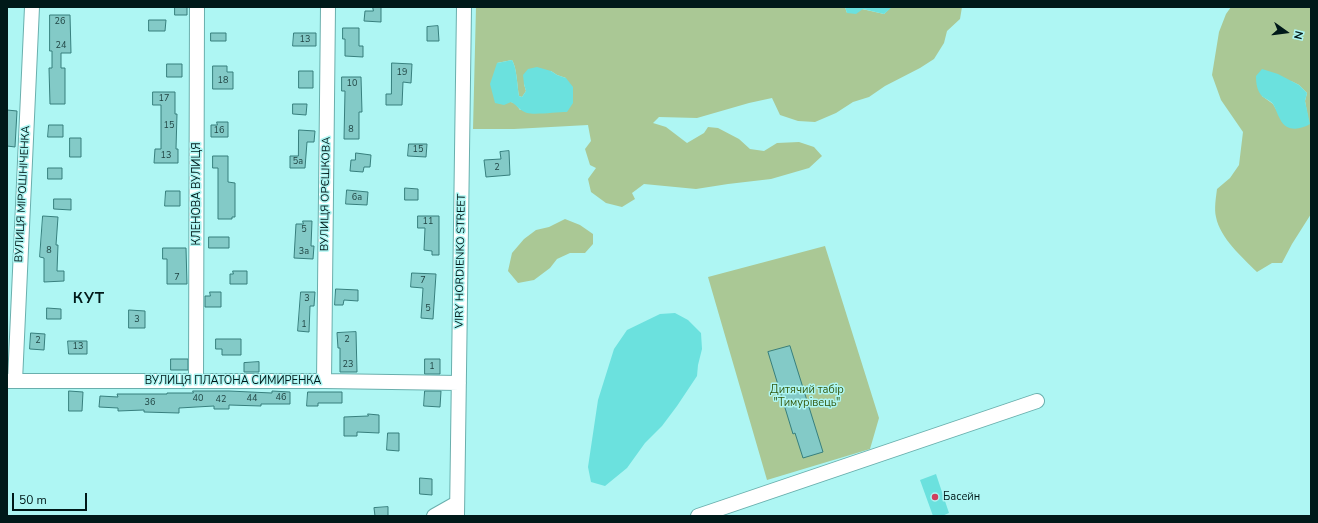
<!DOCTYPE html>
<meta charset="utf-8">
<style>
body{margin:0}
#map{position:relative;width:1318px;height:523px;overflow:hidden;background:#aef6f3;font-family:"Nunito Sans",sans-serif}
canvas{display:block}
.frame{position:absolute;inset:0;border:8px solid #001919;pointer-events:none}
.north{position:absolute;left:1266px;top:12px;width:40px;height:40px;-webkit-text-stroke:3px #aef6f3;paint-order:stroke;rotate:104deg;font-size:11px;font-weight:700;line-height:16px;text-align:center;color:#001919}
.north::after{content:'';display:block;margin:auto;width:14px;height:18px;background:#001919;clip-path:polygon(50% 0,100% 100%,50% 72%,0 100%)}
.scale{position:absolute;left:12px;top:493px;width:75px;height:18px;box-sizing:border-box;border:2px solid #001919;border-top:0;padding-left:5px;font-size:12px;line-height:14px;white-space:nowrap;color:#001919;-webkit-text-stroke:3px #aef6f3;paint-order:stroke}
</style>
<div id="map">
<canvas width="1318" height="523"></canvas>
<div class="frame"></div>
<div class="north">N</div>
<div class="scale">50 m</div>
</div>
<script>
const context = document.querySelector('canvas').getContext('2d');
context.lineJoin = 'round';
function paint(path, color) {
  context.fillStyle = color;
  context.fill(path, 'evenodd');
}
function strokePath(path, color, width, dash) {
  context.strokeStyle = color;
  context.lineWidth = width;
  context.lineCap = dash ? 'butt' : 'round';
  context.setLineDash(dash || []);
  context.stroke(path);
}
function write(font, color, halo, rows, align = 'center') {
  context.font = font + ' "Nunito Sans",sans-serif';
  context.lineWidth = 3;
  context.setLineDash([]);
  context.textBaseline = 'middle';
  context.strokeStyle = halo;
  context.fillStyle = color;
  for (const [text, x, y, turn = 0] of rows) {
    context.save();
    context.translate(x, y);
    context.rotate((+turn || 0) * Math.PI / 180);
    context.textAlign = isNaN(turn) ? turn : align;
    if (halo) context.strokeText(text, 0, 0);
    context.fillText(text, 0, 0);
    context.restore();
  }
}
paint(new Path2D(`
 M476 7H845L847 13 862 9 884 14 890 8 889 7H962L960 19 947 31 944 43 934 59 920 68 885 86 869 97 853 102 836 113 815 122 798 121 780 115 772 98 749 103 697 118 659 117 653 123 666 127 687 143 704 133 708 127 718 128 739 139 750 149 764 151 777 143 799 142 814 147 822 156 809 168 771 179 728 184 696 189 644 184 632 193 635 199 622 207 606 203 591 192 588 179 596 168 590 165 585 149 591 141 588 125 514 129H473ZM512 60C517 68 517 86 519 96L522 97 526 91 524 84 551 71 557 75 566 78 520 110 516 104 511 102 497 63Z
 M1231 7H1311V214L1292 244 1282 263H1272L1257 272C1242 257 1220 238 1216 217 1214 209 1216 197 1217 189L1230 178 1239 165 1243 132 1221 100 1212 75 1219 32 1226 14ZM1291 81 1299 85 1307 93 1305 101 1309 124 1277 111 1273 104 1262 96Z
 M565 219 580 225 593 234V244L585 253H570L557 259 550 268 534 280 518 283 508 271 512 253 524 239 536 230 549 227Z
 M825 246 879 418 870 449 767 480 708 277Z`), '#aac895');
paint(new Path2D(`
 M845 7H889L891 8 884 14 863 9 856 14 847 13Z
 M512 60C517 68 517 85 519 96L522 97 526 91 524 84 523 75 528 69 537 67 551 71 557 75 566 78 573 87V103L567 112C557 112 535 115 527 113 520 111 517 105 511 102L504 105 495 103 490 84 497 63Z
 M1262 69 1278 74 1299 85 1307 93 1305 101 1310 124C1300 130 1286 132 1280 119 1277 114 1276 109 1273 104 1271 101 1266 99 1263 97 1257 92 1256 83 1256 76Z
 M675 313 688 320 701 333 702 349 698 365 697 376 677 406 662 426 645 443 627 468 605 486 591 482 588 467 598 400 614 349 627 330 660 314Z
 M936 474 949 513 942 516H933L920 480Z`), '#6be1de');
const building = new Path2D(`
 M175 7H187V15H175Z
 M373 7H381V22L364 21 365 11H373Z
 M50 15H70L71 53H61V68H65V104H50L49 68H52V51H50Z
 M149 20H166L165 31H149Z
 M438 26 439 41H427V27Z
 M343 28H359V46H363V57L345 56V39H343Z
 M211 33H226V41H211Z
 M294 33H316V46H293Z
 M392 63 412 64 411 83 403 82 402 105H386V94H391Z
 M167 64H182V77H167Z
 M213 66H227V72H233V89H213Z
 M299 71H313V88H299Z
 M342 77H361L362 112H359V139H344L345 91H342Z
 M153 92H175V114H177L176 149H178V163H154L155 149H161V105H153Z
 M293 104H307L306 115 293 114Z
 M7 110 17 111 15 147 7 146Z
 M217 122H228V137H211V125H217Z
 M49 125H63V137H48Z
 M299 130 315 131 314 142H307L305 168H290V156H298Z
 M70 138H81V157H70Z
 M409 144H427L426 157 408 156Z
 M509 151 510 175 486 177 484 160 501 159 500 152Z
 M356 153 371 155 370 167H364L363 172 350 171 351 160H355Z
 M213 156H228V182L235 183V217H232V219H218V168H213Z
 M48 168H62V179H48Z
 M405 188 418 189V200H405Z
 M347 190 368 192 367 205 346 204Z
 M166 191H180V206H165Z
 M54 199H71V210L54 209Z
 M43 216 58 217 56 245H58L57 271H64V281L44 282V258L40 257Z
 M418 216H439V255H432V251L424 250 425 228H418Z
 M303 221H312L311 246H314L313 259 294 258 296 224H303Z
 M209 237H229V248H209Z
 M163 248H186L187 284H167V259H163Z
 M233 271H247V284H230V274H233Z
 M412 273 436 274 433 319 421 318 423 288 411 287Z
 M336 289 358 290V301L344 300 343 305H335Z
 M210 292H221V307H205V296H210Z
 M301 292H315L314 306H310L309 332 298 331Z
 M47 308 61 309V319H47Z
 M129 310 145 311V328H129Z
 M356 332 357 372H340V348H338L337 333Z
 M31 333 45 334 44 350 30 349Z
 M216 339H241V355H222V349H216Z
 M68 341H87V354H69Z
 M790 346 823 452 803 458 795 433 793 434 768 352Z
 M171 359H188V370H171Z
 M425 359H440V374H425Z
 M259 362V372H244V363Z
 M69 391 83 392 82 411H69Z
 M193 391H229L272 393V391L290 392V404H261V406L229 405V409H214V406L179 408V413L144 412V410L118 411V408L99 407 100 396 118 397 117 394H167V393H193Z
 M425 391H441L440 407 424 406Z
 M308 392H342V403H318V406H307Z
 M368 414 379 415V433L357 432V436H344V417L368 416Z
 M388 433H399V451L387 450Z
 M420 478 432 479V495L420 494Z
 M388 507V516H375L374 508Z`);
paint(building, '#83cac7');
strokePath(building, '#377f7d', 1);
const minor = new Path2D(`
 M7 381H324L459 383
 M15 381 32 7
 M196 381 197 7
 M324 381 328 7
 M434 516 457 503
 M457 516 464 7
 M698 516 1037 401`);
strokePath(minor, '#69afad', 16);
strokePath(minor, '#fff', 14);
for (const [x, y, r, color] of [
 [935,497,4,"#cf3f5d"]
]) {
  const dot = new Path2D();
  dot.arc(x, y, r, 0, 2 * Math.PI);
  context.fillStyle = color;
  context.fill(dot);
  strokePath(dot, '#aef6f3', 1.5);
}
write('9px', '#214544', null, [
 ["26",60,22],
 ["13",305,40],
 ["24",61,46],
 ["19",402,73],
 ["18",223,81],
 ["10",352,84],
 ["17",164,99],
 ["15",169,126],
 ["8",351,130],
 ["16",219,131],
 ["15",418,150],
 ["13",166,156],
 ["5а",298,162],
 ["2",497,168],
 ["6а",357,198],
 ["11",428,222],
 ["5",304,230],
 ["8",49,251],
 ["3а",304,252],
 ["7",177,278],
 ["7",423,281],
 ["3",307,299],
 ["5",428,309],
 ["3",137,320],
 ["1",304,325],
 ["2",347,340],
 ["2",38,341],
 ["13",78,347],
 ["23",348,365],
 ["1",432,367],
 ["46",281,398],
 ["40",198,399],
 ["44",252,399],
 ["42",221,400],
 ["36",150,403]
]);
write('11px', '#001919', '#aef6f3', [
 ["ВУЛИЦЯ МІРОШНІЧЕНКА",23,194,-87],
 ["КЛЕНОВА ВУЛИЦЯ",197,194,-90],
 ["ВУЛИЦЯ ОРЄШКОВА",326,194,-89],
 ["VIRY HORDIENKO STREET",461,261,-89],
 ["ВУЛИЦЯ ПЛАТОНА СИМИРЕНКА",233,381]
]);
write('11px', '#34590f', '#aef6f3', [
 ["Дитячий табір",807,390],
 ["\"Тимурівець\"",807,403]
]);
write('11px', '#001919', '#aef6f3', [
 ["Басейн",943,497]
], 'left');
context.letterSpacing = '1px';
write('bold 15px', '#001919', '#aef6f3', [
 ["КУТ",89,299]
]);
context.letterSpacing = '0px';
</script>
